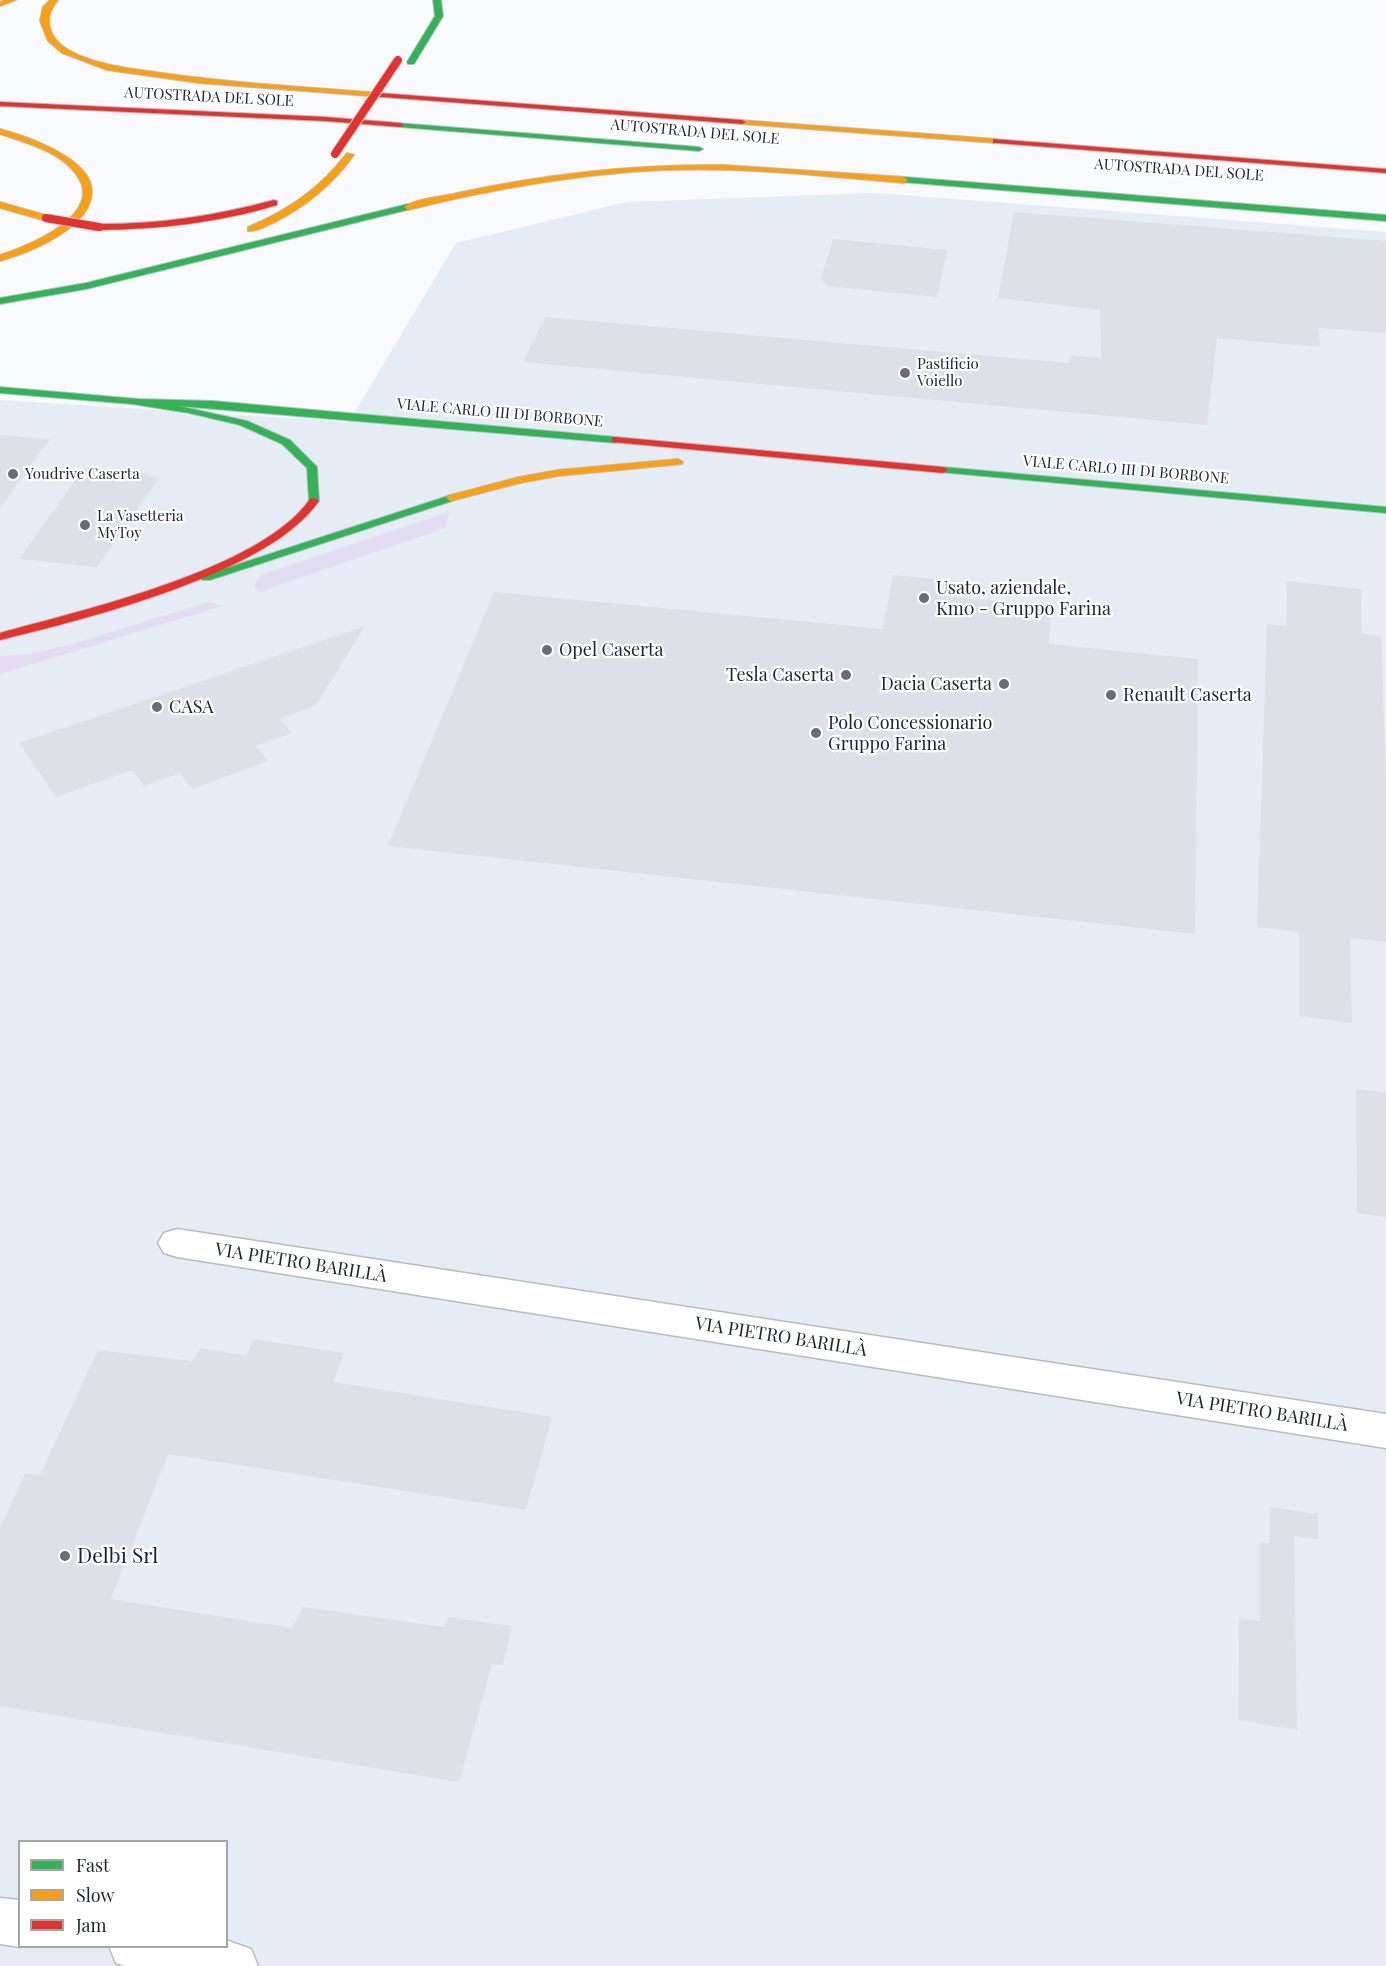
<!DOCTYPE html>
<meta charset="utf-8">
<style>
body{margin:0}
#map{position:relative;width:1386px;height:1966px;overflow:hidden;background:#f8fafd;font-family:"Playfair Display",serif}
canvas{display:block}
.legend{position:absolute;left:18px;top:1840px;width:210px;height:108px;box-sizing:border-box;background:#fff;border:2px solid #a4a7aa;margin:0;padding:8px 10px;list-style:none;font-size:18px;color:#1b232b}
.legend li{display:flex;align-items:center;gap:12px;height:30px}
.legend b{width:30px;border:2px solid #a4a7aa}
</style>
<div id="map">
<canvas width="1386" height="1966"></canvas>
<ul class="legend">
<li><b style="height:8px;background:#30b455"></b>Fast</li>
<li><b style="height:8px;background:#ff9f0a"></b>Slow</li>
<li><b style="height:8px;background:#e5322d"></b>Jam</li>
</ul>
</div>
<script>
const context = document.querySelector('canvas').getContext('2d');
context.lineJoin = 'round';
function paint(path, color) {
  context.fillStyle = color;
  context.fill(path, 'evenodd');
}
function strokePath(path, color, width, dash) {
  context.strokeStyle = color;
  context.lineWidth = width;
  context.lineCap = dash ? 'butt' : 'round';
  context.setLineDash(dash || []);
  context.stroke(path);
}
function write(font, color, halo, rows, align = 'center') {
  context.font = font + ' "Playfair Display",serif';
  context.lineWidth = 4.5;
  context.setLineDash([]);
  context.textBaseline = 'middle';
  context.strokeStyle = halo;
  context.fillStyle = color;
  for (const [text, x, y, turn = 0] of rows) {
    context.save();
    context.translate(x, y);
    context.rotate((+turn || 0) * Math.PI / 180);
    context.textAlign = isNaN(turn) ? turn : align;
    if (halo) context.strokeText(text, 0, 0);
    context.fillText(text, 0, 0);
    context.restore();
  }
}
paint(new Path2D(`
 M876 193 1386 232V1966H0V400L349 422 456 243 627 202ZM20 1842H226V1946H20Z`), '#e5ecf4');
paint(new Path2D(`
 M449 512 445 528 259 592 254 586 261 575Z
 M208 602 222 606 0 674V656L30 654 69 645Z`), '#e3ddf3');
paint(new Path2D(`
 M1014 212 1386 241V333L1318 328 1320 347 1217 338 1207 425 523 362 545 317 1069 363 1070 355 1101 358 1100 310 998 298Z
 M833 239 947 250 937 297 827 286 821 278Z
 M0 435 50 439 0 508Z
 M84 468 140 472 159 478 97 567 19 559Z
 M893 575 955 581 953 597 1052 606 1049 644 1198 659 1195 934 388 846 494 592 883 629Z
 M1287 581 1361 589 1362 634 1381 636 1386 778V942L1350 938 1352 1023 1299 1016V932L1257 927 1267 624 1286 626Z
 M365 626 316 705 280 719 292 733 256 746 268 761 192 789 180 773 144 786 132 770 56 797 19 743Z
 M1356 1089 1386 1093V1217L1357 1213Z
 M254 1339 344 1353 333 1382 552 1417 526 1510 168 1454 111 1599 292 1628 303 1607 444 1627 448 1617 512 1626 503 1665 492 1664 459 1782 0 1706V1528L25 1474 40 1475 98 1350 192 1361 201 1348 246 1356Z
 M1270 1507 1318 1514V1540L1294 1536 1297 1730 1238 1720 1239 1618 1260 1621V1542L1269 1544Z`), '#dde0e7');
const street = new Path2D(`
 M177 1229 1386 1414V1448L177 1257 164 1253 158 1243 164 1233Z
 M0 1898 20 1900V1946H22L20 1947 0 1944Z
 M226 1940 251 1949 258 1966H124L116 1963 109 1946H226Z`);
const fast = new Path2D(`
 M433 0H441L443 16 414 64H408L407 62 435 16Z
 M397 123 699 147 703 149 699 151 400 127 396 125Z
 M904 177 1386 215V221L901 182V178Z
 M408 204 412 207 411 209 86 289 0 304V298L86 283Z
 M0 387 138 399 213 401 616 437 621 440 616 443 179 406 247 421 290 440 317 467 319 501 314 504 309 501 307 468 282 444 240 425 189 413 132 404 0 393Z
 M943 467 1386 507V513L939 472 938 470Z
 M451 495 455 496V500L210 580H202L201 578 202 576Z`);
const slow = new Path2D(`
 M5 0H16L0 6V2Z
 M50 0H58C43 17 48 37 67 49 92 64 127 68 155 72 230 83 306 87 382 93L386 95 382 97 199 83 107 70 62 53 48 41 40 21 43 7Z
 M739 120 996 139 1000 141 996 143 742 124H739Z
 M0 129C26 136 91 158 92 191 92 228 29 253 0 261V255C27 246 107 215 76 174 59 151 26 143 0 134Z
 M347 153 354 155C333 184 307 206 275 222 266 226 257 232 248 231V227C289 210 320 188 347 153Z
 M723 165 904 177 908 180 904 183C824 176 744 167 664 170 577 174 492 189 408 210L404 207C417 198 441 197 457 193 545 174 633 164 723 165Z
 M0 202 49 216 50 218 46 221 0 208Z
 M678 459 683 462 682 464 558 476 520 483 451 501 446 498 447 496 519 477 558 470Z`);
const jam = new Path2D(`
 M379 93 742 120 746 122 742 124 382 97H379Z
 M0 102 325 117 400 123 404 125 400 127 325 121 0 106Z
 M993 139 1386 169V173L996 143H993Z
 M274 200 277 201V205C218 223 160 229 99 230L95 227 99 224C161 224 214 216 274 200Z
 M616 437 943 467 948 470 943 473 612 442V438Z
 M314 498 319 501C269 574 85 619 0 640V633C82 610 261 570 310 499Z`);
strokePath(street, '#b7bcc2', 3);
strokePath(fast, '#b7bcc2', 2);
strokePath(slow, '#b7bcc2', 2);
strokePath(jam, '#b7bcc2', 2);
paint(street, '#fefeff');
paint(fast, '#30b455');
paint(slow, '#ff9f0a');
paint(jam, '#e5322d');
const jamBridge = new Path2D(`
 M335 154 398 60
 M46 218 99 227`);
strokePath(jamBridge, '#d4d6d8', 10, []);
strokePath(jamBridge, '#e5322d', 8);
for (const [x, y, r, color] of [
 [905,373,6,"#686e74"],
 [13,474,6,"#686e74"],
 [85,525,6,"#686e74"],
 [924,598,6,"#686e74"],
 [547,650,6,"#686e74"],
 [846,675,6,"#686e74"],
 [1004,684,6,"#686e74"],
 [1111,695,6,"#686e74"],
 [157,707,6,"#686e74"],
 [816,733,6,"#686e74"],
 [65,1556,6,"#686e74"]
]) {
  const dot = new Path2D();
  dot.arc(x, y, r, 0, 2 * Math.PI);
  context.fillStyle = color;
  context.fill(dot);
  strokePath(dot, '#fff', 2);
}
write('15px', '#1b232b', '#fff', [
 ["AUTOSTRADA DEL SOLE",209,97,3],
 ["AUTOSTRADA DEL SOLE",695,132,5],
 ["AUTOSTRADA DEL SOLE",1179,170,4],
 ["VIALE CARLO III DI BORBONE",500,413,5],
 ["VIALE CARLO III DI BORBONE",1126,470,5]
]);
write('15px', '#1b232b', '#fff', [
 ["Pastificio",917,364],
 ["Voiello",917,381],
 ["Youdrive Caserta",25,474],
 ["La Vasetteria",97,516],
 ["MyToy",97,533]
], 'left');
write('18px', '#1b232b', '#fff', [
 ["Usato, aziendale,",936,588],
 ["Km0 - Gruppo Farina",936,609],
 ["Opel Caserta",559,650],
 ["Tesla Caserta",834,675,"right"],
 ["Dacia Caserta",992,684,"right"],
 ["Renault Caserta",1123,695],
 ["CASA",169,707],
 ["Polo Concessionario",828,723],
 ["Gruppo Farina",828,744]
], 'left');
write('18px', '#1b232b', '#fff', [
 ["VIA PIETRO BARILLÀ",301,1263,9],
 ["VIA PIETRO BARILLÀ",781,1337,9],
 ["VIA PIETRO BARILLÀ",1262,1412,9]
]);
write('21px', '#1b232b', '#fff', [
 ["Delbi Srl",77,1556]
], 'left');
</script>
